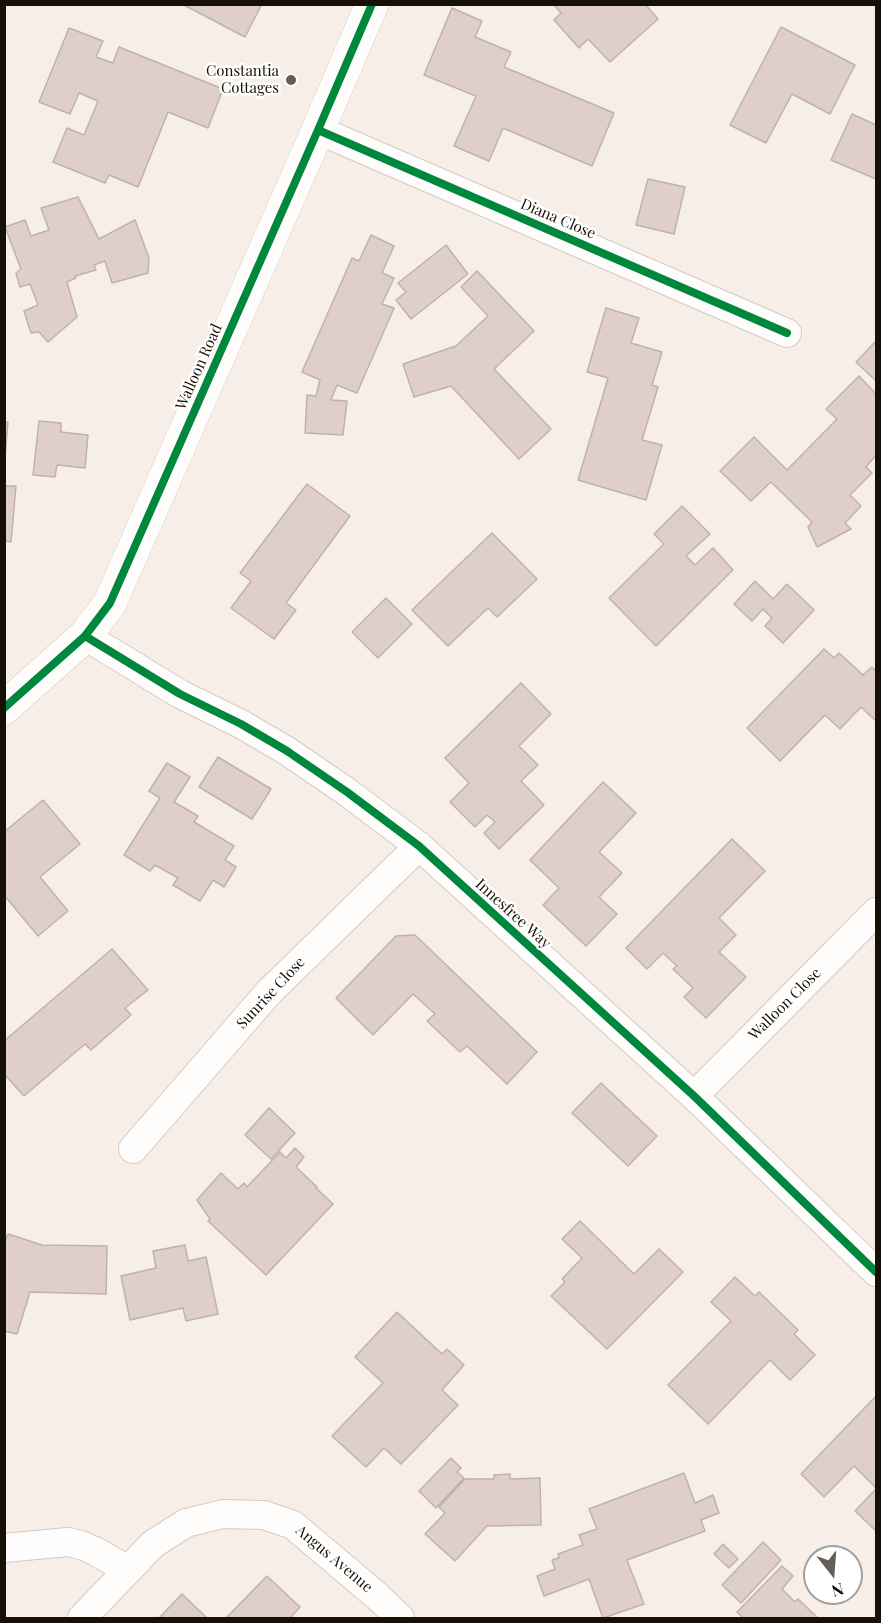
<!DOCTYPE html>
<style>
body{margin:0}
#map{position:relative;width:881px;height:1623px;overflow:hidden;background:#f7efe7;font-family:"Playfair Display",serif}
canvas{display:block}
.frame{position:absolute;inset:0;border:6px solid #171007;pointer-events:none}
.north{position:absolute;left:803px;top:1545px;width:60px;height:60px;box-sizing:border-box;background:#fff;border:2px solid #a29f9c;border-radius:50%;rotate:163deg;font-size:16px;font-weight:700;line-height:24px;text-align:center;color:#171007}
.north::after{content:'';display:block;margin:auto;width:21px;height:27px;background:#655e55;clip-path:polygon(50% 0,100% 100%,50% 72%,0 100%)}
</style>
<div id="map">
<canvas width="881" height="1623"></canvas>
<div class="frame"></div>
<div class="north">N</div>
</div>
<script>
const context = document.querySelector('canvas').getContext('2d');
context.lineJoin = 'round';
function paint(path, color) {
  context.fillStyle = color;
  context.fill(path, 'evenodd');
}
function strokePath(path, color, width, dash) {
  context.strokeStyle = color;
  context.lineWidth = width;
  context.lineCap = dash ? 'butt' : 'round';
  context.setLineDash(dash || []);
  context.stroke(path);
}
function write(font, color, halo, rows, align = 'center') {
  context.font = font + ' "Playfair Display",serif';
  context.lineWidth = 5;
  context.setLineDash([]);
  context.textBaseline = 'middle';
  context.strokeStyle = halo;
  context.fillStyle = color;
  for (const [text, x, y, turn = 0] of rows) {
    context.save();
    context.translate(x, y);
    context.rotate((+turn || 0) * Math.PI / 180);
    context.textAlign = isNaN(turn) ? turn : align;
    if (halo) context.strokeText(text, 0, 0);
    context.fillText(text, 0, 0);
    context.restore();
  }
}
const building = new Path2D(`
 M182 4H262L245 37Z
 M553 4H645L658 19 610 62 588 39 579 48 554 20 561 13Z
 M452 8 482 21 475 37 511 52 504 67 614 113 592 166 503 128 489 161 454 146 476 96 424 75Z
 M781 27 855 65 830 114 792 94 766 143 730 125Z
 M69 28 103 41 96 57 113 63 119 47 223 89 208 128 168 112 138 187 109 175 105 183 53 162 67 128 84 135 98 101 79 93 70 114 39 102Z
 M852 114 876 125V179L831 160Z
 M648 179 685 187 674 234 636 225Z
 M78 197 99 239 135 220 149 258 148 273 112 283 105 261 94 265 96 270 75 276 76 278 67 282 77 317 48 342 39 332 31 333 24 311 38 305 30 284 20 287 16 273 21 269 5 227 25 220 31 236 49 230 41 208Z
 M371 235 394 246 382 273 394 278 382 304 394 308 357 393 337 385 331 400 347 401 343 435 305 433 307 395 316 396 320 380 302 372 352 258 359 261Z
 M446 245 468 274 411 319 396 300 406 292 398 283Z
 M477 271 534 331 494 369 551 429 519 459 451 386 414 397 403 364 456 346 488 316 461 287Z
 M606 308 639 318 631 343 662 352 652 385 658 387 642 440 662 445 646 500 578 480 608 378 587 372Z
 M876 341V381L856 362Z
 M859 376 876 394V455L866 467 872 473 850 495 861 506 845 523 851 529 817 547 808 527 812 522 771 482 751 501 720 471 754 437 787 470 837 419 826 409Z
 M39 421 61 423V432L88 435 85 468 57 465 55 477 33 475Z
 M4 422H8L4 469Z
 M307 484 350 516 286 603 296 610 274 639 231 608 251 581 240 573Z
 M4 486H16L11 542 4 541Z
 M682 506 710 534 686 556 695 565 713 548 733 570 656 646 609 598 664 544 654 534Z
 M492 533 537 579 497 617 488 608 448 646 412 610Z
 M755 581 773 599 787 584 814 610 783 643 765 626 772 618 763 609 752 621 734 604Z
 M386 598 412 624 378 658 352 632Z
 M824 649 834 658 839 653 863 675 872 667 876 671V721L861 707 840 729 825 715 780 761 747 728Z
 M521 683 551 714 519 746 538 765 521 781 544 805 499 849 484 833 495 822 487 815 475 827 450 802 469 783 445 758Z
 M218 757 271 789 252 819 199 787Z
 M167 763 190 777 174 802 198 816 194 822 234 846 225 860 236 867 224 887 213 880 200 901 173 885 178 878 155 865 150 871 124 855 160 798 149 791Z
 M603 782 636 813 599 852 622 873 599 897 617 914 586 946 543 905 559 888 530 860Z
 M43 800 80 844 40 877 68 911 38 936 4 895V832Z
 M732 839 765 871 719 918 736 935 719 952 746 977 706 1018 684 997 693 988 673 969 677 966 663 953 647 969 626 948Z
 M415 935 537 1052 507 1084 467 1046 460 1052 427 1021 435 1014 413 994 373 1035 336 998 396 936Z
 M112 949 148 990 125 1008 131 1015 91 1050 85 1044 24 1096 4 1074V1041Z
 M601 1083 657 1136 628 1166 572 1113Z
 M269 1108 295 1133 271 1159 245 1135Z
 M295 1148 304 1157 296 1167 317 1187 316 1188 333 1204 266 1275 208 1221 210 1219 197 1200 221 1173 238 1189 244 1183 247 1187 280 1152 286 1158Z
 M580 1221 634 1274 659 1249 683 1272 607 1349 551 1296 565 1282 562 1279 582 1258 562 1239Z
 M8 1234 42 1245 107 1246 106 1294 30 1292 17 1334 4 1331V1244Z
 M185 1245 188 1261 206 1257 218 1314 186 1321 183 1308 130 1320 121 1276 156 1268 153 1251Z
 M735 1277 755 1296 759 1292 798 1330 794 1334 815 1355 790 1380 770 1360 708 1424 668 1385 731 1321 711 1302Z
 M397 1312 442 1354 447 1349 464 1365 442 1390 458 1405 401 1464 384 1448 366 1467 332 1436 383 1383 355 1357Z
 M876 1396V1488L854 1466 824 1497 801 1474Z
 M451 1458 461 1468 457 1472 464 1478 436 1508 419 1491Z
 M684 1473 695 1503 713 1495 719 1513 701 1520 705 1531 627 1560 644 1604 603 1618 589 1579 544 1596 537 1576 555 1569 552 1560 559 1558 558 1554 583 1545 579 1535 597 1529 589 1509Z
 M510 1474V1479L540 1478 541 1525 487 1526 455 1561 425 1534 445 1513 439 1507 465 1479H494V1475Z
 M876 1489V1531L855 1511Z
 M763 1542 781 1560 741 1603 722 1585Z
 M723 1544 738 1559 729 1568 714 1554Z
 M782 1566 793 1576 782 1589 795 1602 798 1599 818 1618H743L737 1612Z
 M267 1576 300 1607 290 1618H226Z
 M182 1594 207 1618H159Z`);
paint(building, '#e0cfc9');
strokePath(building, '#bdb3ae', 1.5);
const minor = new Path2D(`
 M318 130 787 333
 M85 636 180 694 241 724 287 751 347 792 419 846 694 1096 876 1272
 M694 1096 876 912
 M133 1149 269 992 419 846
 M4 1548 68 1542 81 1545 95 1551 128 1570
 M82 1618 153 1544 186 1523 223 1514 264 1515 293 1525 377 1596 400 1618`);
const tertiary = new Path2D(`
 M4 708 85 636 110 603 318 130 372 4`);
strokePath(minor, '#d3cbc3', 30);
strokePath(tertiary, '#d3cbc3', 34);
strokePath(minor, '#fefdfb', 28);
strokePath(tertiary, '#fefdfb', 33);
strokePath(new Path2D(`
 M318 130 787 333
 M85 636 180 694 241 724 287 751 347 792 419 846 694 1096 876 1272
 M4 708 85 636 110 603 318 130 372 4`), '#00873e', 8);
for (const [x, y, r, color] of [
 [291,80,6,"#655e55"]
]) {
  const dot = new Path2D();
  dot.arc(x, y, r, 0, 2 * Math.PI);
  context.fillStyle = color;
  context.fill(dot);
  strokePath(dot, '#fff', 2);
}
write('15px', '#171007', '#fff', [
 ["Constantia",279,71],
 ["Cottages",279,88]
], 'right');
write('15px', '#171007', '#fff', [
 ["Diana Close",558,219,23],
 ["Walloon Road",199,367,-66],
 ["Innesfree Way",513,914,42],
 ["Sunrise Close",271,993,-47],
 ["Walloon Close",785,1004,-45],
 ["Angus Avenue",334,1559,40]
]);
</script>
